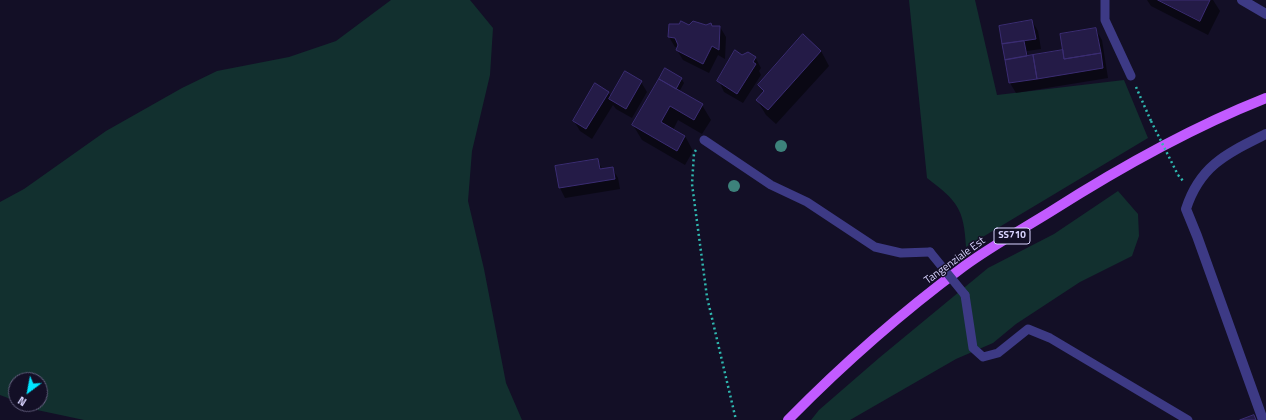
<!DOCTYPE html>
<style>
body{margin:0}
#map{position:relative;width:1266px;height:420px;overflow:hidden;background:#130f26;font-family:"Titillium Web",sans-serif}
canvas{display:block}
.north{position:absolute;left:8px;top:372px;width:40px;height:40px;box-sizing:border-box;background:#130f26;border:1px solid #625e7d;border-radius:50%;rotate:212deg;font-size:11px;font-weight:700;line-height:16px;text-align:center;color:#d9d4ff}
.north::after{content:'';display:block;margin:auto;width:14px;height:18px;background:#00e5ff;clip-path:polygon(50% 0,100% 100%,50% 72%,0 100%)}
</style>
<div id="map">
<canvas width="1266" height="420"></canvas>
<div class="north">N</div>
</div>
<script>
const context = document.querySelector('canvas').getContext('2d');
context.lineJoin = 'round';
function paint(path, color) {
  context.fillStyle = color;
  context.fill(path, 'evenodd');
}
function strokePath(path, color, width, dash) {
  context.strokeStyle = color;
  context.lineWidth = width;
  context.lineCap = dash ? 'butt' : 'round';
  context.setLineDash(dash || []);
  context.stroke(path);
}
function write(font, color, halo, rows, align = 'center') {
  context.font = font + ' "Titillium Web",sans-serif';
  context.lineWidth = 3;
  context.setLineDash([]);
  context.textBaseline = 'middle';
  context.strokeStyle = halo;
  context.fillStyle = color;
  for (const [text, x, y, turn = 0] of rows) {
    context.save();
    context.translate(x, y);
    context.rotate((+turn || 0) * Math.PI / 180);
    context.textAlign = isNaN(turn) ? turn : align;
    if (halo) context.strokeText(text, 0, 0);
    context.fillText(text, 0, 0);
    context.restore();
  }
}
paint(new Path2D(`
 M391 0H470L493 28 490 75 472 151 468 201 484 269 506 383 522 420H84L37 410 23 404H40V380H16V401L0 395V202L24 189 106 131 182 88 217 71 289 57 336 41Z
 M909 0H975L997 95 1124 80 1148 138 966 247C964 208 957 201 927 178Z
 M1118 191 1138 214 1139 236 1132 256 1080 282 1016 324 993 343 956 359 850 420H811L819 410 879 358 988 268 1054 234Z`), '#12302f');
paint(new Path2D(`
 M1147 0H1213L1220 11 1208 35 1151 6Z
 M1032 21 1038 31 1041 49 1027 51 1028 56 1025 52 1026 57 1064 51 1096 30 1102 40 1108 78 1016 93 1010 83 1000 27Z
 M711 24 712 27H720L726 37 725 59 718 55 709 73 683 60 677 50 678 48 675 47 669 37 670 25 706 26Z
 M821 51 829 66 776 124 766 115 757 100 764 93 759 85Z
 M742 57H755L761 68 759 71 761 75 743 103 724 92 719 81Z
 M681 78 684 83 679 92 702 105 711 120 702 134 678 120 673 130 685 136 693 151 685 165 642 140 633 125Z
 M641 82 647 92 632 118 616 109 613 105 592 139 580 131 574 121 608 92 611 97Z
 M597 160 603 170 612 168 618 178 620 189 565 198 560 188 556 167Z`), '#0007');
const building = new Path2D(`
 M1158 0H1210L1200 21Z
 M1032 20 1036 39 1002 44 999 26Z
 M681 21 689 25 693 21 706 25 711 23 712 26H720L719 50 712 46 703 64 676 50 678 45 675 38 668 37 669 24H679Z
 M1096 28 1101 53 1064 59 1060 34Z
 M803 34 821 51 768 110 756 100 764 91 758 85Z
 M1024 41 1027 56 1005 60 1002 44Z
 M735 50 742 55 748 52 756 57 753 62 756 64 737 94 717 81Z
 M1063 50 1064 59 1101 53 1103 68 1037 79 1033 55Z
 M1033 55 1037 79 1009 83 1005 60Z
 M665 68 682 78 676 89 659 79Z
 M625 71 642 81 626 109 609 99Z
 M659 79 703 104 694 120 670 106 661 122 685 136 677 151 632 125Z
 M595 83 609 92 586 129 573 121Z
 M598 159 600 169 613 167 615 179 559 188 555 166Z
 M1254 415 1256 420H1240Z`);
paint(building, '#241b47');
strokePath(building, '#3b2d73', 1);
strokePath(new Path2D(`
 M1136 87 1151 121
 M696 150 694 153 692 184 707 297 736 420
 M1178 175 1184 182`), '#2fb8b0', 2.5, [2, 3]);
strokePath(new Path2D(`
 M1105 0V20L1131 76
 M704 140 771 185 807 202 875 247 901 253 930 252
 M965 295 973 348 983 357 998 353 1028 329 1050 338 1188 420`), '#3d3a85', 9);
strokePath(new Path2D(`
 M1242 0 1266 14
 M1263 420 1197 236 1186 209C1200 165 1228 153 1266 134`), '#3d3a85', 10);
strokePath(new Path2D(`
 M788 420C842 365 901 313 963 267 990 247 1021 230 1050 212 1119 168 1190 128 1266 98`), '#c25bff', 10);
strokePath(new Path2D(`
 M1151 121 1178 175`), '#2fb8b0', 2.5, [2, 3]);
strokePath(new Path2D(`
 M930 252 965 295`), '#3d3a85', 9);
context.fillStyle = '#3d827b';
for (const [x, y] of [
 [781,146],
 [734,186]
]) {
  context.beginPath();
  context.arc(x, y, 6, 0, 2 * Math.PI);
  context.fill();
}
for (const [x, y, w] of [
 [1012,236,36]
]) {
  const box = new Path2D();
  box.roundRect(x - w / 2, y - 8, w, 16, 3);
  context.fillStyle = '#130f26';
  context.fill(box);
  strokePath(box, '#d9d4ff', 1);
}
write('bold 10px', '#d9d4ff', null, [
 ["SS710",1012,236]
]);
write('11px', '#d9d4ff', '#130f26', [
 ["Tangenziale Est",955,261,-36]
]);
</script>
